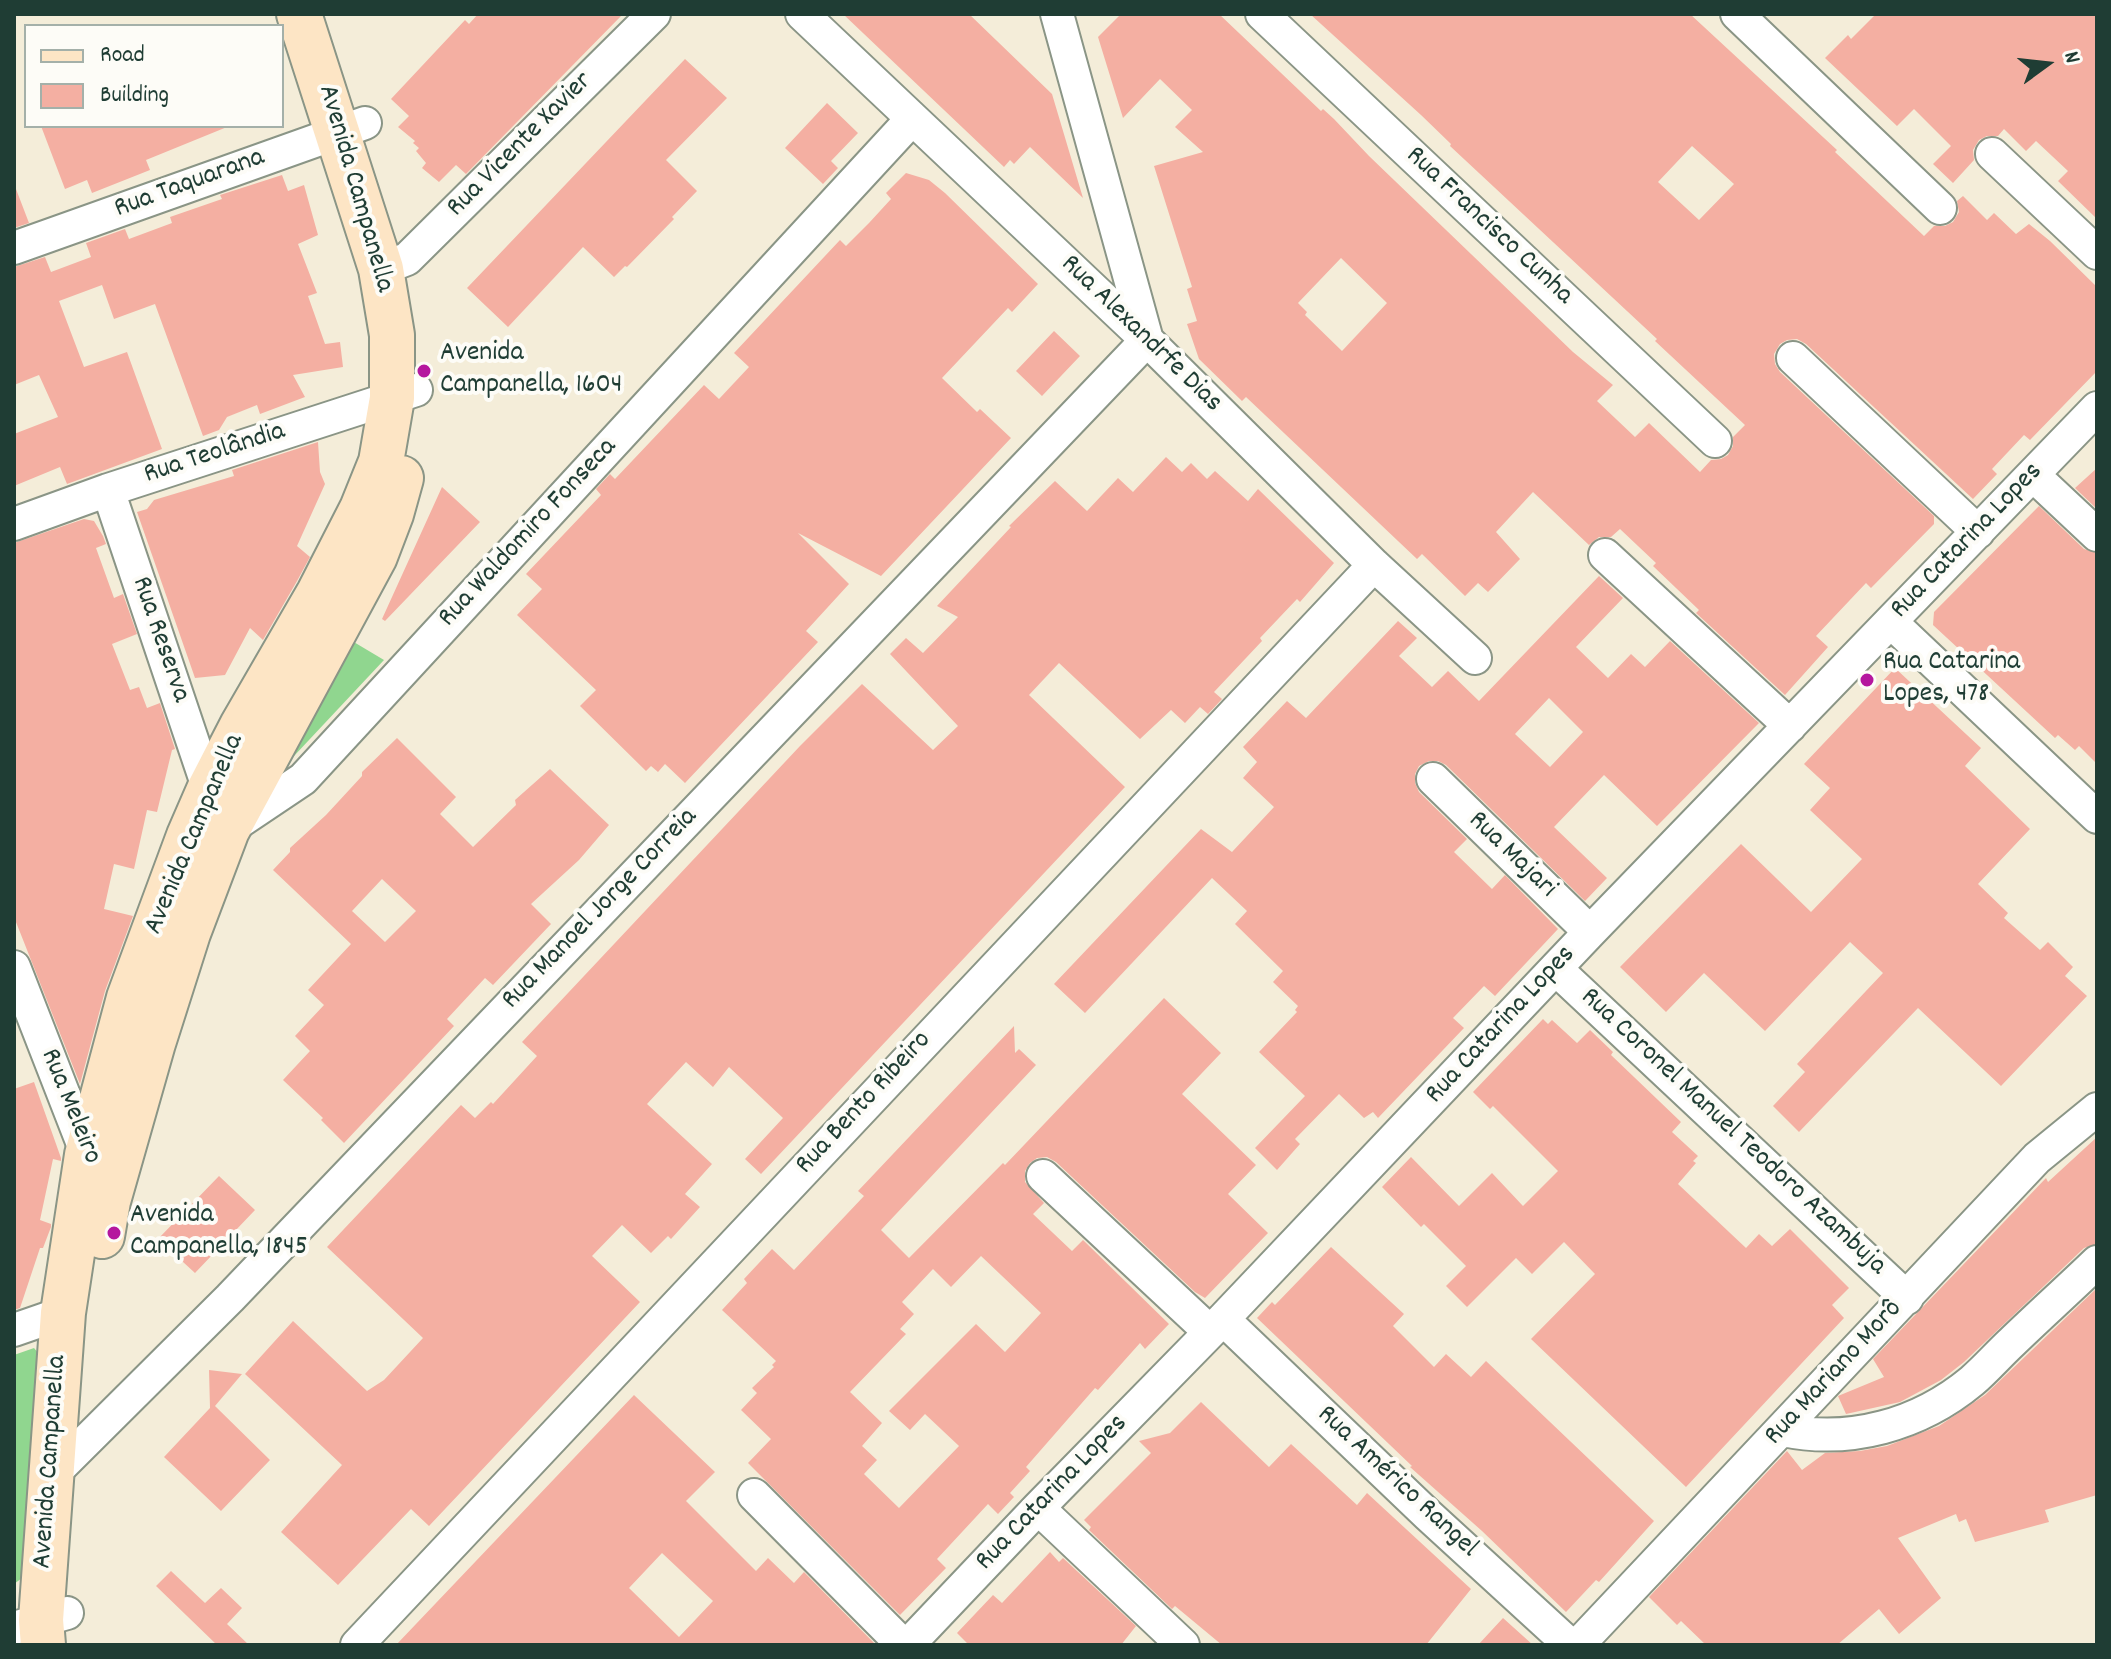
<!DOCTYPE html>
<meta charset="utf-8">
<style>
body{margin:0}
#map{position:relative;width:2111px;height:1659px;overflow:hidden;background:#f4edd9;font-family:Dekko,sans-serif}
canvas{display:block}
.frame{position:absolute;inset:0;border:16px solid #1f3d34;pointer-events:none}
.legend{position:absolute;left:24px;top:24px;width:260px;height:104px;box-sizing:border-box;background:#fdfcf7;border:2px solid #a4b0a9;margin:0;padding:10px 14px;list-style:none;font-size:24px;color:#1f3d34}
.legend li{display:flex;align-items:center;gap:16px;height:40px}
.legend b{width:40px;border:2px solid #a4b0a9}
.north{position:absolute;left:2007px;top:24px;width:80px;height:80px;-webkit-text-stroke:6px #fdfcf7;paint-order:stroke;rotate:75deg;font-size:22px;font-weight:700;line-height:32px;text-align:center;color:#1f3d34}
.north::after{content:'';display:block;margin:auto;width:28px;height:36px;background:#1f3d34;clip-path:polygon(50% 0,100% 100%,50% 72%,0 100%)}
</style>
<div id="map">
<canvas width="2111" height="1659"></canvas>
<div class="frame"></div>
<ul class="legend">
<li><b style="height:10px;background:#fde5c5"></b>Road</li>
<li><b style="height:22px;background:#f4afa2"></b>Building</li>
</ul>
<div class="north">N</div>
</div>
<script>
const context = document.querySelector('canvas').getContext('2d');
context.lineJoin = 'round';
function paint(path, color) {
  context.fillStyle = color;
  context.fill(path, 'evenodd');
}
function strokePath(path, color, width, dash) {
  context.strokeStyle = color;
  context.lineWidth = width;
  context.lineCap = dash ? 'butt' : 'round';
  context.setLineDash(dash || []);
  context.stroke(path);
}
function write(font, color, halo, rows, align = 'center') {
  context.font = font + ' Dekko,sans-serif';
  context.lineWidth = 8;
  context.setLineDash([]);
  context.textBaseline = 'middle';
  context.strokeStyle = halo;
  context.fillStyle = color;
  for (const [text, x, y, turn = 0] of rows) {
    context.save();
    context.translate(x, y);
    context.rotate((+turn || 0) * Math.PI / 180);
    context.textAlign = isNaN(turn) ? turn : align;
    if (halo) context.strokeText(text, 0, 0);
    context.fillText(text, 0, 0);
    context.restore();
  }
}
paint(new Path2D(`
 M337 632 384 660 294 756 288 757Z
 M34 1348 39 1354 31 1447 26 1575 14 1584V1355Z`), '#90d68f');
paint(new Path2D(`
 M478 14H623L466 174 456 165 439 182 422 168 426 163 416 151 419 148 413 143 415 141 398 127 409 116 391 99 465 20 469 24Z
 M843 14H969L1052 94 1083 198 1030 147 1014 164 1010 160 1004 167Z
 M1121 14H1219L1321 111 1323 109 1334 119 1369 156 1573 352 1613 385 1597 401 1635 437 1649 423 1700 472 1711 460 1721 459 1728 455 1733 446V437L1745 425 1655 341 1657 339 1450 146 1451 144 1421 115 1310 14H1690L1837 150 1835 152 1924 236 1934 226H1945L1953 222 1959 212 1957 201 1963 196 1987 220 1994 213 2016 234 2029 224 2050 241 2097 287V371L2030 440 2024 435 1992 469 1997 474 1973 499 1806 344 1797 339 1787 340 1780 344 1774 354 1775 364 1780 372 1934 516V524L1871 588 1866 583 1816 636 1828 647 1785 695 1696 613 1699 610 1653 566 1656 563 1620 529 1611 537H1599L1589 545 1533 492 1496 532 1520 559 1488 592 1478 583 1465 596 1422 554 1417 559 1246 397 1242 401 1199 359 1187 324 1197 321 1187 289 1192 287 1154 166 1203 152 1175 127 1192 110 1160 79 1123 118 1098 37ZM1692 146 1734 184 1699 220 1658 182ZM1341 258 1387 303 1342 351 1305 315 1307 312 1298 303Z
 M1876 14H2097V219L2058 181 2068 171 2036 141 2026 151 2004 129 1998 136H1987L1979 140 1973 150 1974 160 1953 183 1933 164 1951 146 1914 109 1897 126 1825 58 1848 35 1851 39Z
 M685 59 727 98 666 160 697 191 672 217 674 219 627 267 625 266 614 277 583 247 508 327 467 288Z
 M827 103 858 133 831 161 838 168 823 184 785 148Z
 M41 126H227V127L146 160 150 170 92 193 87 180 65 189Z
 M906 173 929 180 945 193 1038 284 1012 312 1008 308 942 378 977 412 980 409 1011 438 881 576 798 533 849 584 806 631 818 642 685 783 665 764 658 772 651 766 646 771 580 706 596 690 517 615 542 589 526 574 601 495 596 489 610 474 615 479 704 385 719 399 749 367 734 353 840 240 846 246 869 223 891 199 886 193Z
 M282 175 288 191 304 185 318 235 298 244 317 293 308 296 325 344 340 342 343 367 293 375 305 397 260 414 257 405 227 417 219 430 203 436 155 304 114 319 102 285 59 301 84 367 127 352 162 449 67 484 60 467 14 486V434L58 417 39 375 14 385V267L45 257 51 272 91 257 86 243 125 229 129 239 172 223 170 217 222 199 220 195Z
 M16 189 29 223 14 228V190Z
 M1054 331 1080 356 1042 396 1016 371Z
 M318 442 320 472 325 484 297 546 310 557 297 581 263 640 250 628 225 675 195 678 137 512 147 509 154 500 234 476 232 470Z
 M1166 457 1182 472 1191 463 1207 479 1215 471 1248 501 1258 489 1334 563 1300 602 1297 599 1260 638 1262 641 1214 692 1222 699 1208 714 1200 707 1185 723 1171 710 1140 739 1059 663 1029 695 1125 787 761 1174 745 1159 783 1118 729 1067 713 1087 686 1062 647 1104 712 1164 685 1194 700 1207 671 1239 668 1236 651 1253 622 1225 592 1256 640 1302 429 1526 411 1509 338 1585 281 1532 342 1465 245 1374 293 1321 367 1391 384 1380 423 1338 327 1247 461 1105 475 1118 491 1102 493 1104 537 1056 522 1042 800 746 862 684 933 750 958 726 890 654 906 638 923 653 958 617 937 606 1011 527 1009 526 1055 481 1087 511 1118 478 1133 492Z
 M2097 468V509L2075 488Z
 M442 487 480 522 385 621 382 619Z
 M2039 506 2084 549 2097 553V764L2079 746 2075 750 2058 735 2055 738 1933 625 1934 612Z
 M84 519 94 521 103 536 106 544 96 548 114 598 123 594 137 634 112 644 130 690 139 687 147 708 160 703 175 749 172 750 157 812 147 810 134 869 114 864 104 909 133 916 105 991 80 1084 14 917V543Z
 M1599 576 1623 598 1576 647 1608 678 1631 654 1645 667 1670 641 1759 723 1657 826 1604 775 1554 827 1607 878 1585 901 1446 765 1438 761H1429L1419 766 1415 774V783L1419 792 1467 839 1454 852 1492 889 1505 875 1558 929 1495 996 1484 986 1453 1018 1464 1028 1378 1118 1373 1112 1364 1118 1339 1094 1295 1139 1300 1144 1277 1170 1255 1148 1305 1096 1259 1052 1297 1012 1295 1010 1298 1006 1273 982 1283 971 1235 924 1247 911 1212 878 1085 1013 1054 984 1201 829 1232 852 1274 807 1243 778 1257 762 1243 747 1287 701 1306 718 1398 621 1417 638 1399 656 1432 687 1448 671 1479 701ZM1549 698 1583 732 1550 767 1515 734Z
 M1895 668 1981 748 1965 766 2030 829 1978 884 2008 913 2004 918 2040 950 2048 942 2073 967 2065 976 2087 996 2001 1086 1918 1008 1799 1132 1773 1106 1805 1072 1797 1064 1883 973 1850 942 1765 1031 1704 973 1666 1012 1620 967 1741 844 1811 912 1862 859 1810 810 1830 788 1804 764Z
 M397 738 456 797 440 814 473 847 516 805 515 800 550 769 609 825 579 860 531 904 551 924 493 985 485 978 447 1019 454 1026 344 1143 321 1120 323 1118 283 1080 310 1051 295 1036 324 1005 308 990 351 944 273 870 290 852V848L326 815 362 776V772ZM382 879 416 911 385 942 352 911Z
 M1164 998 1221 1053 1182 1094 1256 1165 1228 1194 1268 1233 1205 1298 1195 1292 1056 1162 1047 1157 1037 1158 1030 1163 1025 1171V1182L1044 1203 1033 1214 1072 1251 1083 1240 1169 1324 1145 1349 1140 1343 1098 1390 1095 1388 1026 1467 1030 1471 1010 1493 1014 1497 998 1514 988 1504 937 1559 946 1568 900 1615 748 1463 771 1439 741 1410 757 1393 752 1388 774 1367 772 1365 776 1361 722 1310 747 1283 744 1279 772 1249 794 1270 864 1196 858 1191 1014 1026 1015 1053 1019 1049 1036 1065 881 1230 909 1258 1003 1163 1005 1165ZM981 1256 1041 1313 1005 1352 976 1324 889 1411 910 1430 925 1414 959 1446 899 1508 864 1474 877 1460 862 1446 882 1423 850 1392 906 1334 900 1329 914 1314 902 1302 933 1269 951 1287Z
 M1543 1019 1548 1024 1552 1020 1577 1043 1590 1030 1613 1052 1611 1055 1681 1122 1672 1132 1698 1156 1693 1161 1696 1163 1678 1184 1746 1248 1759 1234 1772 1246 1790 1229 1849 1288 1832 1305 1844 1318 1686 1487 1531 1339 1595 1274 1564 1242 1532 1274 1516 1258 1467 1307 1446 1286 1466 1266 1424 1224 1421 1227 1382 1187 1411 1157 1459 1206 1492 1173 1523 1206 1558 1171 1493 1106 1490 1109 1473 1092Z
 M34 1082 61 1158V1161L53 1159 40 1220 51 1224V1227L43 1248H40L20 1308 14 1310V1089Z
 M2097 1137V1244L2084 1248 1964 1362 1941 1380 1900 1402 1846 1414 1838 1396 1884 1377 1873 1359 2046 1178 2048 1182Z
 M219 1176 255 1210 195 1273 158 1239Z
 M1331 1247 1404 1314 1393 1326 1434 1367 1446 1354 1471 1377 1486 1361 1654 1521 1599 1582 1596 1580 1566 1612 1482 1531 1410 1467 1412 1466 1257 1318 1272 1302 1275 1305Z
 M2097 1288V1495L2045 1510 2049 1522 1975 1542 1966 1519 1959 1522 1956 1514 1898 1538 1941 1598 1899 1634 1879 1609 1837 1645H1706L1681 1621 1677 1625 1649 1597 1787 1451 1802 1470 1825 1453 1860 1451 1887 1446 1939 1426 1985 1395Z
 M209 1370 242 1374 215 1406 270 1460 221 1511 164 1457 210 1408Z
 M634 1395 715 1472 686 1501 756 1571 768 1558 794 1583 804 1572 874 1643 872 1645H396ZM662 1553 713 1601 679 1637 629 1588Z
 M1201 1402 1269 1467 1291 1444 1357 1505 1367 1493 1471 1589 1426 1645H1222L1175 1606 1172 1609 1089 1530 1091 1527 1084 1520 1151 1453 1139 1441 1170 1433Z
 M1050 1552 1059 1562 1063 1558 1136 1626 1121 1645H969L957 1633 993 1595 1002 1603Z
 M171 1571 205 1603 221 1588 242 1608 227 1624 249 1645H217L156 1586Z
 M1503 1618 1533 1645H1478Z`), '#f4afa2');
const minor = new Path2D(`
 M802 14 1147 340 1374 565 1475 658
 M1262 14 1715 441
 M1737 14 1940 208
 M1992 154 2097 253
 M14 248 365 123
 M381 269 407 259 654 14
 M1793 358 1978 532
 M2033 475 2097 535
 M108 490 209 790 227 830 303 779 912 119
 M14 524 108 490 416 390
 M1605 555 1790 726
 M1891 622 2097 817
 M1433 779 1590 932
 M14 967 90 1162
 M1556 969 1907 1298
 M1043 1176 1210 1332
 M1223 1319 1428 1515 1570 1645
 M14 1330 63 1313
 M1783 1430C1850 1444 1919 1425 1972 1381 1986 1369 1998 1355 2012 1342 2040 1315 2069 1289 2097 1262
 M50 1477 230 1298 1147 340 1057 14
 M754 1495 903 1645
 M1038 1508 1183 1645
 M14 1628 67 1613
 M357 1645 1374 565
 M908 1645 1038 1508 1223 1319 1590 932 2097 408
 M1578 1645 2037 1158 2097 1109`);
const secondary = new Path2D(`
 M102 1236 108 1201 153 1043 188 933 227 830 375 556 391 514 401 478
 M43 1645 41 1620 63 1313 87 1155 129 998 189 836 209 790 242 726 319 593 362 509 381 462 392 398V335L381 269 299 14`);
strokePath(minor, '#8a9586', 36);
strokePath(secondary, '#8a9586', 48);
strokePath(minor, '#fff', 32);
strokePath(secondary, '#fde5c5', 44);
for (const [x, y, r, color] of [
 [424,371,8,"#b5179e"],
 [1867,680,8,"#b5179e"],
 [114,1233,8,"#b5179e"]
]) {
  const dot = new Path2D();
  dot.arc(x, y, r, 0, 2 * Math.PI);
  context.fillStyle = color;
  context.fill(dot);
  strokePath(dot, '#fdfcf7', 3);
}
write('28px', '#1f3d34', '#fdfcf7', [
 ["Rua Vicente Xavier",521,146,-45],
 ["Rua Taquarana",190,185,-20],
 ["Avenida Campanella",354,189,74],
 ["Rua Francisco Cunha",1488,227,43],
 ["Rua Alexandrfe Dias",1140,335,44],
 ["Rua Teolândia",215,455,-18],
 ["Rua Waldomiro Fonseca",529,534,-47],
 ["Rua Catarina Lopes",1968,542,-46],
 ["Rua Reserva",159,640,71],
 ["Avenida Campanella",196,835,-67],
 ["Rua Majari",1511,856,44],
 ["Rua Manoel Jorge Correia",601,910,-46],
 ["Rua Catarina Lopes",1502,1026,-47],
 ["Rua Bento Ribeiro",865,1104,-47],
 ["Rua Meleiro",69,1107,68],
 ["Rua Coronel Manuel Teodoro Azambuja",1732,1133,43],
 ["Rua Mariano Morô",1835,1374,-47],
 ["Avenida Campanella",52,1462,-86],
 ["Rua Américo Rangel",1396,1483,43],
 ["Rua Catarina Lopes",1053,1494,-46]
]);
write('28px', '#1f3d34', '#fdfcf7', [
 ["Avenida",440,355],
 ["Campanella, 1604",440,387],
 ["Rua Catarina",1883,664],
 ["Lopes, 478",1883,696],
 ["Avenida",130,1217],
 ["Campanella, 1845",130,1249]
], 'left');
</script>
